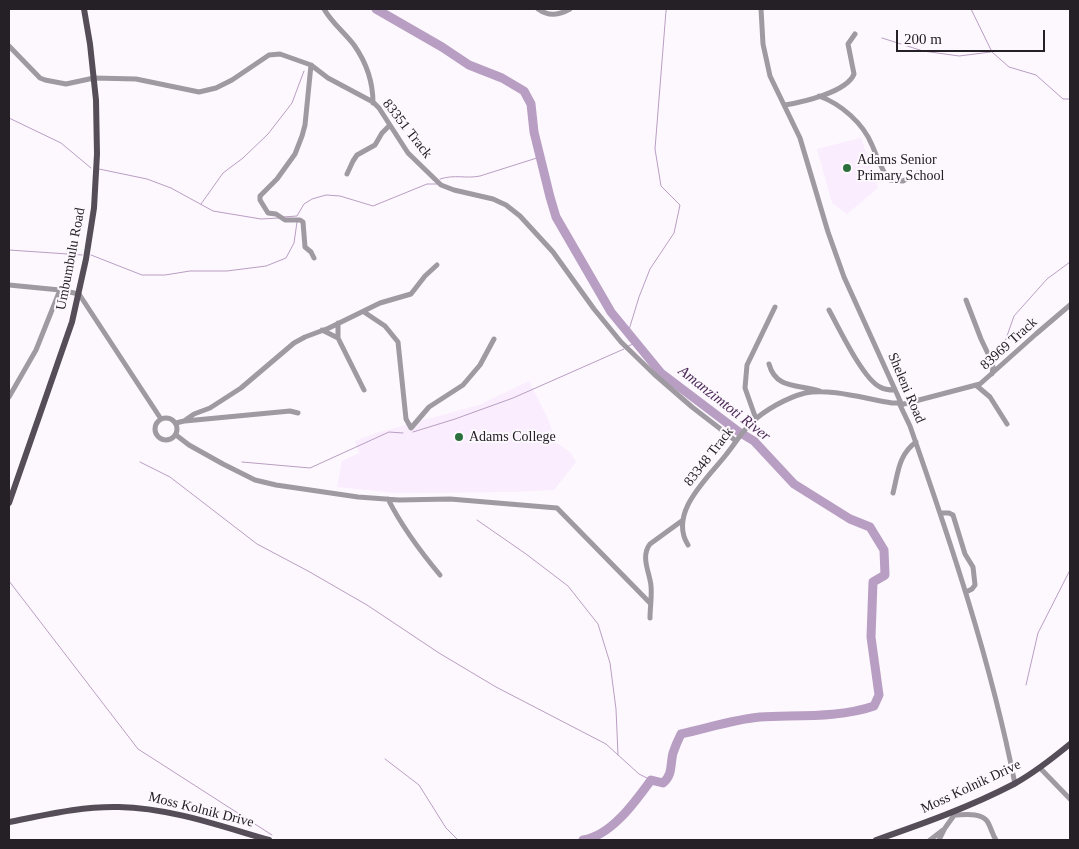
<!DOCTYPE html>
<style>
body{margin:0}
#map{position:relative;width:1079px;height:849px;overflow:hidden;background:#fdf8fe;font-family:"Times New Roman",serif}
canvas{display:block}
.frame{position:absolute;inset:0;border:10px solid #242025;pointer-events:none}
.scale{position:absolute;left:896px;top:30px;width:149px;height:22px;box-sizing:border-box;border:2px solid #242025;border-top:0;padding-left:6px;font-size:15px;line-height:18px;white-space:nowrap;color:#242025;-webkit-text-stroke:4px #fdf8fe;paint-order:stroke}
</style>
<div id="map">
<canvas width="1079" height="849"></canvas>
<div class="frame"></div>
<div class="scale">200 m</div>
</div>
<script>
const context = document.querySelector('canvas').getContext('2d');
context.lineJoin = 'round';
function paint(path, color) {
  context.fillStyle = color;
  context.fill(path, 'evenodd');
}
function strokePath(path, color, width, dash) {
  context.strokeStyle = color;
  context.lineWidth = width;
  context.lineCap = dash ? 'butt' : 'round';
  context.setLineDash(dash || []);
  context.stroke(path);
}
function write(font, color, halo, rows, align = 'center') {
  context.font = font + ' "Times New Roman",serif';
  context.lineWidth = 4;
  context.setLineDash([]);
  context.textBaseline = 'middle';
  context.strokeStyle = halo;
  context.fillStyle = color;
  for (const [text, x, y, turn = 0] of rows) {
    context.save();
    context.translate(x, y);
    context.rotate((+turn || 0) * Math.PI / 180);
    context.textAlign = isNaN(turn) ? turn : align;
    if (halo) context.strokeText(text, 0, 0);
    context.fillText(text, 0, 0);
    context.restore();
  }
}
paint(new Path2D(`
 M861 138 878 188 847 214 832 203 817 149Z
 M529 381 549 421 555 442 570 452 576 462 554 490 514 492 395 493 337 487 342 461 359 453 355 441 376 433 479 405Z`), '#faedfe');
strokePath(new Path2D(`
 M971 9 992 52 1009 67 1036 75 1063 99H1070
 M882 38 923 51 959 56 991 52
 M9 118 61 143 91 168
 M99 169 147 179 171 188 213 211 261 219 279 218
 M440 179C456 174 465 179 480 176L540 157
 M201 204 223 173 243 158 268 134 292 103 304 71
 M283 217 297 216 304 204 312 199 326 195 340 196 373 206 427 184H437
 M9 250 82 255
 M91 255 142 275H165L190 271H227L266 266 286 258 294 243 297 222
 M628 333 639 297 650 269 674 233 680 205 661 186 655 149 666 11 667 9
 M628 346 636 343
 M1000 356 1014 316 1047 279 1070 262
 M413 432 455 419 513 398 624 349
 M140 462 170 477 257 544 308 571 367 605 439 653 496 687 606 744 639 774 651 780
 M242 462 310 468 389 432 403 433
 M477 520 526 554 568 586 598 624 610 663 616 709 618 755
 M9 581 138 749 272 835
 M1026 685 1038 633 1070 570
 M385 759 419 785 446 828 458 840`), '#b89ec2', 1);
strokePath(new Path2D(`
 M376 9 442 47 469 65 502 78 524 91 531 104 534 132 550 197 556 217 611 312 661 373 739 432 754 441 794 484 850 519 870 527 884 550 885 575 873 582 871 637 879 695 874 706C840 718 796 715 760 717 735 719 705 729 681 734 678 740 675 747 673 753 670 764 673 775 663 783L651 780C635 802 611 836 583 840`), '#b89ec2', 9);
strokePath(new Path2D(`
 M324 9C332 23 344 32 354 45 366 62 373 82 373 103
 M538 9C549 17 559 15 570 9
 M761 9 763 44 770 76 800 138 828 232 844 277 897 394 901 403 900 405 910 426C951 543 991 662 1015 784
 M9 46 40 78 45 80 66 84 94 78 136 79 199 92 216 88 232 80 269 55 280 54 311 65 328 78 373 102 379 108 408 153 441 185 454 190 493 199 506 205 520 216 553 252 594 309 621 342 654 374 692 407 736 441
 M311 65 305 125 302 136 295 154 277 179 260 196V200L268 213 276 214 285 220H300L303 222 305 247 311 252 314 258
 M819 96C841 104 863 123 872 145 877 156 881 171 890 180L903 181 918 173
 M785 105C803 102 847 92 854 74L848 44 855 34
 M347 174 353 161 357 155 375 145 382 133 390 125
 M9 285 60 290
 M966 300 981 339 991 360 993 367 992 374
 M829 310C839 328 863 379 880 387 885 390 890 390 895 390
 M364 312 385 326 398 342 406 419 411 428 429 407 463 385 480 365 494 339
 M338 323V338
 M322 330 338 338 364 390
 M769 364C776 390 799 384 820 391
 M977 386 990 397 1007 424
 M9 397 36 350 60 290 79 294 161 419
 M900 405 980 384 1036 334 1070 305
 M155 429a11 11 0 1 1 22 0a11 11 0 1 1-22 0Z
 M756 419 745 388 747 365 775 307
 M185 421 290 411 298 413
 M176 423 184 421 194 414 210 408 241 388 294 343 305 337 329 328 380 303 411 294 425 276 437 265
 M176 435 189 445 223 464 255 480 276 485 358 497 399 500 450 499 557 508 650 603
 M893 493C898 474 898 455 916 442
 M388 499C402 527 420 551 440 575
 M940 513H949L953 515 965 554 973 567 975 585 972 589 966 592
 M688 545C668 513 707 479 725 456 734 445 741 433 751 423 765 410 786 398 805 393 830 388 866 399 892 403H901
 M650 618C650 608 652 597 651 586 650 573 640 557 650 544L683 520
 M1040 768 1070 799
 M954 815C964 815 980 812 987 821 991 827 992 834 996 840
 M930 840 943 830
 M939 840 945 828 955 814`), '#9f9aa1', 5);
strokePath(new Path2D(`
 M9 503 72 322 86 259 94 208 97 154 96 100 90 44 84 9
 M9 822C45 815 82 806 119 807 170 808 220 826 269 840
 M876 840C922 824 970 807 1014 784 1034 773 1053 758 1070 744`), '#554e58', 6);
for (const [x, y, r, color] of [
 [847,168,5,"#2b703c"],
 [459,437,5,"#2b703c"]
]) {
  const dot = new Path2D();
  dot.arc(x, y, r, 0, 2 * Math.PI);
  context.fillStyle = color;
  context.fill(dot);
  strokePath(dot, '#fdf8fe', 2);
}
write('14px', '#242025', '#fdf8fe', [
 ["83351 Track",407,129,52],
 ["Umbumbulu Road",71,259,-79],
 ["83969 Track",1009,344,-42],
 ["Sheleni Road",906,388,67],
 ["83348 Track",709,457,-52],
 ["Moss Kolnik Drive",971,787,-25],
 ["Moss Kolnik Drive",201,810,14]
]);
write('14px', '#242025', '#fdf8fe', [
 ["Adams Senior",857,160],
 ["Primary School",857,176],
 ["Adams College",469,437]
], 'left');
write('italic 15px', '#4d2a59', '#fdf8fe', [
 ["Amanzimtoti River",724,404,38]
]);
</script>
